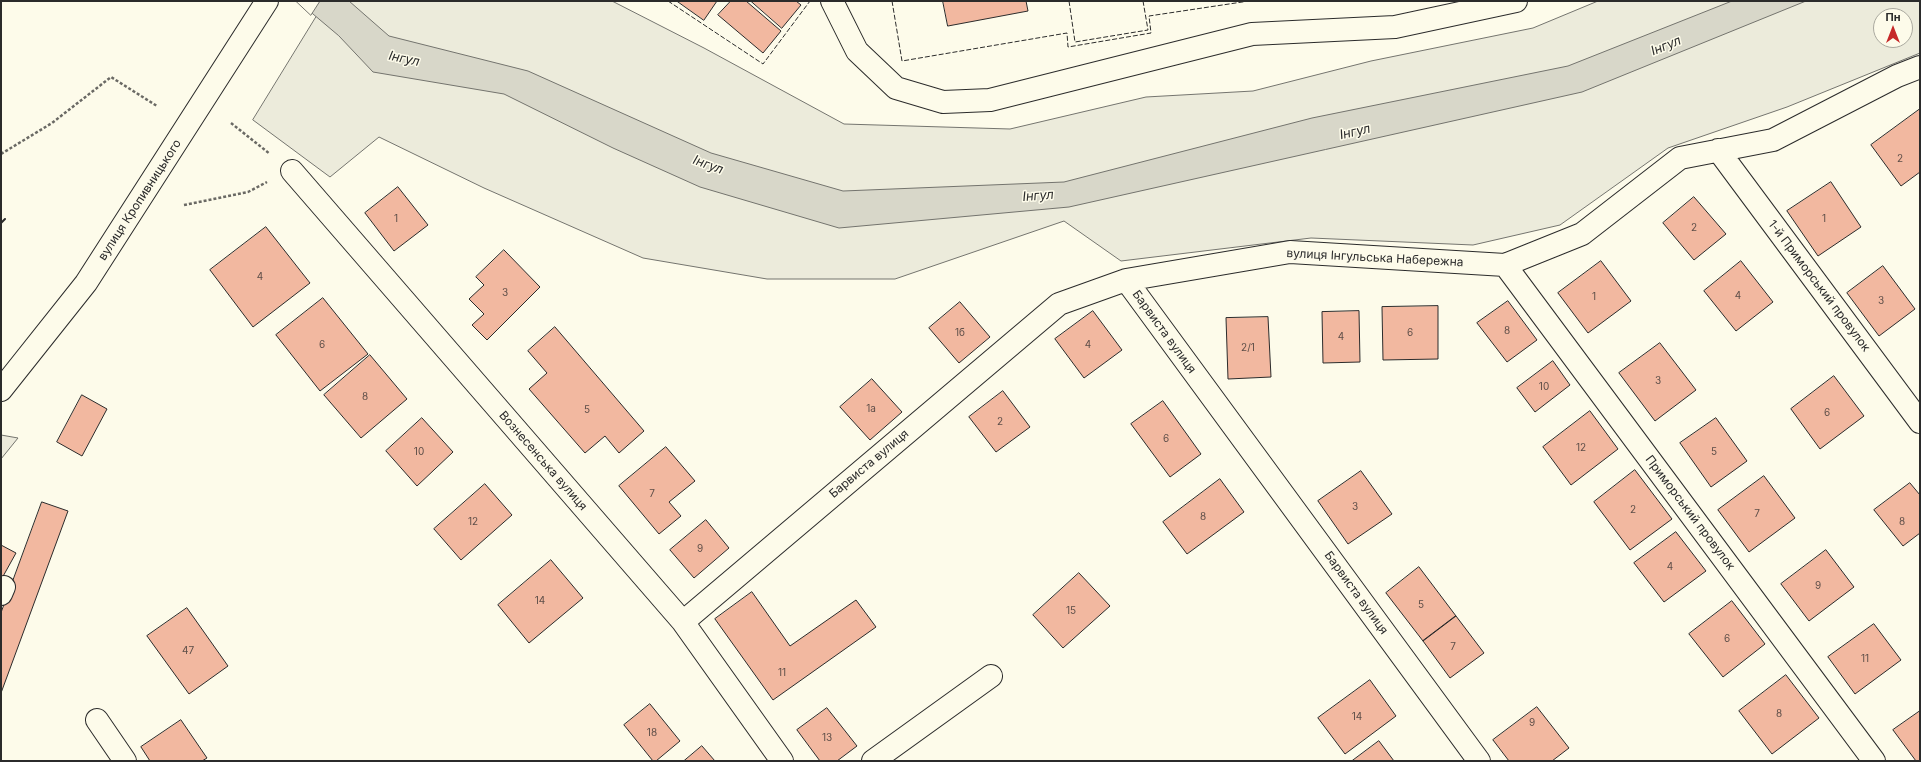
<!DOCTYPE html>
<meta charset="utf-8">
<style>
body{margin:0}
#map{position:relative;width:1921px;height:762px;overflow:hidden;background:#fdfbea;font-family:Inter,sans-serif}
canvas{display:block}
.frame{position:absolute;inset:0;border:2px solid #2b2b2b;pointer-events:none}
.north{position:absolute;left:1873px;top:8px;width:40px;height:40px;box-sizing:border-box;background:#fdfbea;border:1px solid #a9a89e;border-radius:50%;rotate:0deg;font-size:11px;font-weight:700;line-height:16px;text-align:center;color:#2b2b2b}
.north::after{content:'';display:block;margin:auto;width:14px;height:18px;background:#c62828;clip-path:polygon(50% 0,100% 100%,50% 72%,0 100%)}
</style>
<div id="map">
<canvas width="1921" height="762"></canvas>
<div class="frame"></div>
<div class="north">Пн</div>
</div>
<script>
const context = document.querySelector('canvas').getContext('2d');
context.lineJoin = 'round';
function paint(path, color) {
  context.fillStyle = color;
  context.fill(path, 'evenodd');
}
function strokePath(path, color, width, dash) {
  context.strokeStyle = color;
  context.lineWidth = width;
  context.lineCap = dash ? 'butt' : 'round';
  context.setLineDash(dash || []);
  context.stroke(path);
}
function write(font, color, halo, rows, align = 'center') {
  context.font = font + ' Inter,sans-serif';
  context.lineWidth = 3;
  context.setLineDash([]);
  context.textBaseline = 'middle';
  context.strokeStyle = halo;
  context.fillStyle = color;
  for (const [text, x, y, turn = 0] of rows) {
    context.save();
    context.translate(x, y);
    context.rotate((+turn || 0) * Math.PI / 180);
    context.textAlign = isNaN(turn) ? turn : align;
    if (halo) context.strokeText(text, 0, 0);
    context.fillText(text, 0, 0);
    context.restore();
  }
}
const green = new Path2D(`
 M326 1H612L704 48 844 124 1010 129 1146 97 1253 91 1371 61 1533 28 1598 1H1920V53L1787 107 1668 148 1560 225 1473 245 1311 238 1121 261 1064 221 895 279H767L643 258 484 188 379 137 330 177 253 120ZM1881 16H1905V40H1881Z`);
paint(green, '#ecebdb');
strokePath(green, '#74746e', 1);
const parking = new Path2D(`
 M1 435 18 438 1 459Z`);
paint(parking, '#eceadb');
strokePath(parking, '#74746e', 1);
const water = new Path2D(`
 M298 1H349L389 36 528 71 711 153 843 191 1064 182 1312 118 1568 66 1732 1H1806L1582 92 1069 207 839 228 700 187 613 148 504 94 373 72 339 36Z`);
paint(water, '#d8d7c9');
strokePath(water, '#74746e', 1);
const pier = new Path2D(`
 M296 1H320L311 15Z`);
paint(pier, '#fdfbea');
strokePath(pier, '#74746e', 1);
const building = new Path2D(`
 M677 1H717L704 20Z
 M731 1H746L781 31 763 53 718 15Z
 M751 1H796L801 5 782 28Z
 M943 1H1026L1028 11 948 26Z
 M1920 109V172L1901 186 1871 145Z
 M1831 182 1861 227 1818 256 1787 211Z
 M398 187 428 225 394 251 365 213Z
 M1694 197 1726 234 1694 260 1663 223Z
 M266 227 310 283 253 327 210 270Z
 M504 250 540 287 487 340 472 325 484 314 469 299 484 285 476 277Z
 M1601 261 1631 301 1588 333 1558 293Z
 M1741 261 1773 302 1736 331 1704 291Z
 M1883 266 1915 309 1879 336 1847 293Z
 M323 298 368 354 320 391 276 335Z
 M1508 301 1537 340 1507 362 1477 323Z
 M960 302 990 337 959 363 929 328Z
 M1438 306V359L1383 360 1382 307Z
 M1093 311 1122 350 1084 378 1055 339Z
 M1359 311 1360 362 1323 363 1322 312Z
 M1268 317 1271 377 1228 379 1226 318Z
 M555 327 644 431 619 453 605 436 585 453 529 389 547 373 528 351Z
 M1660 343 1696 390 1655 421 1619 373Z
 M370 355 407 399 361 438 324 395Z
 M1553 361 1570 385 1535 412 1517 388Z
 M1834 376 1864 416 1820 449 1791 409Z
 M872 379 902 412 870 440 840 407Z
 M1003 391 1030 427 996 452 969 417Z
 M82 395 107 409 82 456 57 442Z
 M1163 401 1201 454 1170 477 1131 424Z
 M1590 411 1618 449 1571 485 1543 447Z
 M422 418 453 452 417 486 386 451Z
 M1716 418 1747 461 1711 487 1680 443Z
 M666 447 695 481 669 502 681 516 659 534 619 486Z
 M1635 470 1672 519 1630 550 1594 502Z
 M1361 471 1392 514 1348 544 1318 501Z
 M1764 476 1795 518 1749 552 1718 510Z
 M1220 479 1244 512 1187 554 1163 522Z
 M1910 483 1920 495V533L1903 546 1874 510Z
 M485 484 512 515 461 560 434 529Z
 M42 502 68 511 1 693V613Z
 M706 520 729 548 694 578 670 550Z
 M1676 532 1706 571 1664 602 1634 563Z
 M1 545 16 553 1 580Z
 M1826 550 1854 587 1809 621 1781 584Z
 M551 560 583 598 529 643 498 605Z
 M1419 567 1456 616 1423 641 1386 593Z
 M1079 573 1110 606 1063 648 1033 615Z
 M752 592 790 646 856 600 876 627 773 700 715 619Z
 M1732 601 1765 644 1723 677 1689 634Z
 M187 608 228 666 189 694 147 636Z
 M1456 616 1484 653 1450 678 1423 641Z
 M1874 624 1901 660 1855 694 1828 657Z
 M1786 675 1819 718 1772 754 1739 711Z
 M1370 680 1396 716 1345 754 1318 718Z
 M650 704 680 741 656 761H653L624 725Z
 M1537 707 1569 748 1552 761H1509L1493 740Z
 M827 708 857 746 837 761H820L797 730Z
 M1920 711V761H1916L1893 730Z
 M181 720 207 758 202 761H150L141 747Z
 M1379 741 1394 761H1352Z
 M702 746 715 761H684Z`);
paint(building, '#f2b8a0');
strokePath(building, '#2b2b2b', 1);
const minor = new Path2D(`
 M832 1 857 51 896 88 943 102 990 100 1252 34 1395 27 1516 1
 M1718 150 1920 422
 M292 171 683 622 782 761
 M1505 265 1874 761
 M1126 280 1290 252 1505 265 1582 234 1680 158 1773 140 1897 76 1920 67
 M1 594 4 587
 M683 622 1059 304 1126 280 1479 761
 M97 720 125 761
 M873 761 991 676`);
const major = new Path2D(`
 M1 390 86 283 267 1`);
strokePath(minor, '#2b2b2b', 24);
strokePath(major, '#2b2b2b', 24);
strokePath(new Path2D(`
 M231 123 270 154
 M1 154 52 123 111 77 157 106
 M184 205 248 192 267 182`), '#6a6964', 2.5, [3, 2]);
strokePath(minor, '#fdfbea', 22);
strokePath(major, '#fdfbea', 22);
strokePath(new Path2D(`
 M668 1 763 64 810 1
 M892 1 902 61 1067 33 1068 47 1151 33 1149 16 1249 1
 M1069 1 1075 42 1148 30 1143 1`), '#2b2b2b', 1, [5, 2]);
strokePath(new Path2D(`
 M1 223 5 219`), '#2b2b2b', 2);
write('10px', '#5d4e48', null, [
 ["2",1900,159],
 ["1",396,219],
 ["1",1824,219],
 ["2",1694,228],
 ["4",260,277],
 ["3",505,293],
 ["4",1738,296],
 ["1",1594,297],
 ["3",1881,301],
 ["8",1507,331],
 ["1б",960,333],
 ["6",1410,333],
 ["4",1341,337],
 ["6",322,345],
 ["4",1088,345],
 ["2/1",1248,348],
 ["3",1658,381],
 ["10",1544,387],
 ["8",365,397],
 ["1а",871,409],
 ["5",587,410],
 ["6",1827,413],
 ["2",1000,422],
 ["6",1166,439],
 ["12",1581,448],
 ["10",419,452],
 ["5",1714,452],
 ["7",652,494],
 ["3",1355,507],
 ["2",1633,510],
 ["7",1757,514],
 ["8",1203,517],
 ["12",473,522],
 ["8",1902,522],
 ["9",700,549],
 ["4",1670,567],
 ["9",1818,586],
 ["14",540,601],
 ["5",1421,605],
 ["15",1071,611],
 ["6",1727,639],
 ["7",1453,647],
 ["47",188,651],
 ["11",1865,659],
 ["11",782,673],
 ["8",1779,714],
 ["14",1357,717],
 ["9",1532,723],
 ["18",652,733],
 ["13",827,738]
]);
write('12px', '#2b2b2b', '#fdfbea', [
 ["вулиця Кропивницького",140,200,-57],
 ["вулиця Інгульська Набережна",1375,258,3],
 ["1-й Приморський провулок",1819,286,53],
 ["Барвиста вулиця",1164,332,54],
 ["Вознесенська вулиця",543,461,49],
 ["Барвиста вулиця",869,464,-40],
 ["Приморський провулок",1690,513,53],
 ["Барвиста вулиця",1356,593,54]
]);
write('italic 13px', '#2b2b2b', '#fdfbea', [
 ["Інгул",1666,46,-22],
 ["Інгул",404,59,12],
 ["Інгул",1355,132,-13],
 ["Інгул",708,165,20],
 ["Інгул",1038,196,-4]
]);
</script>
